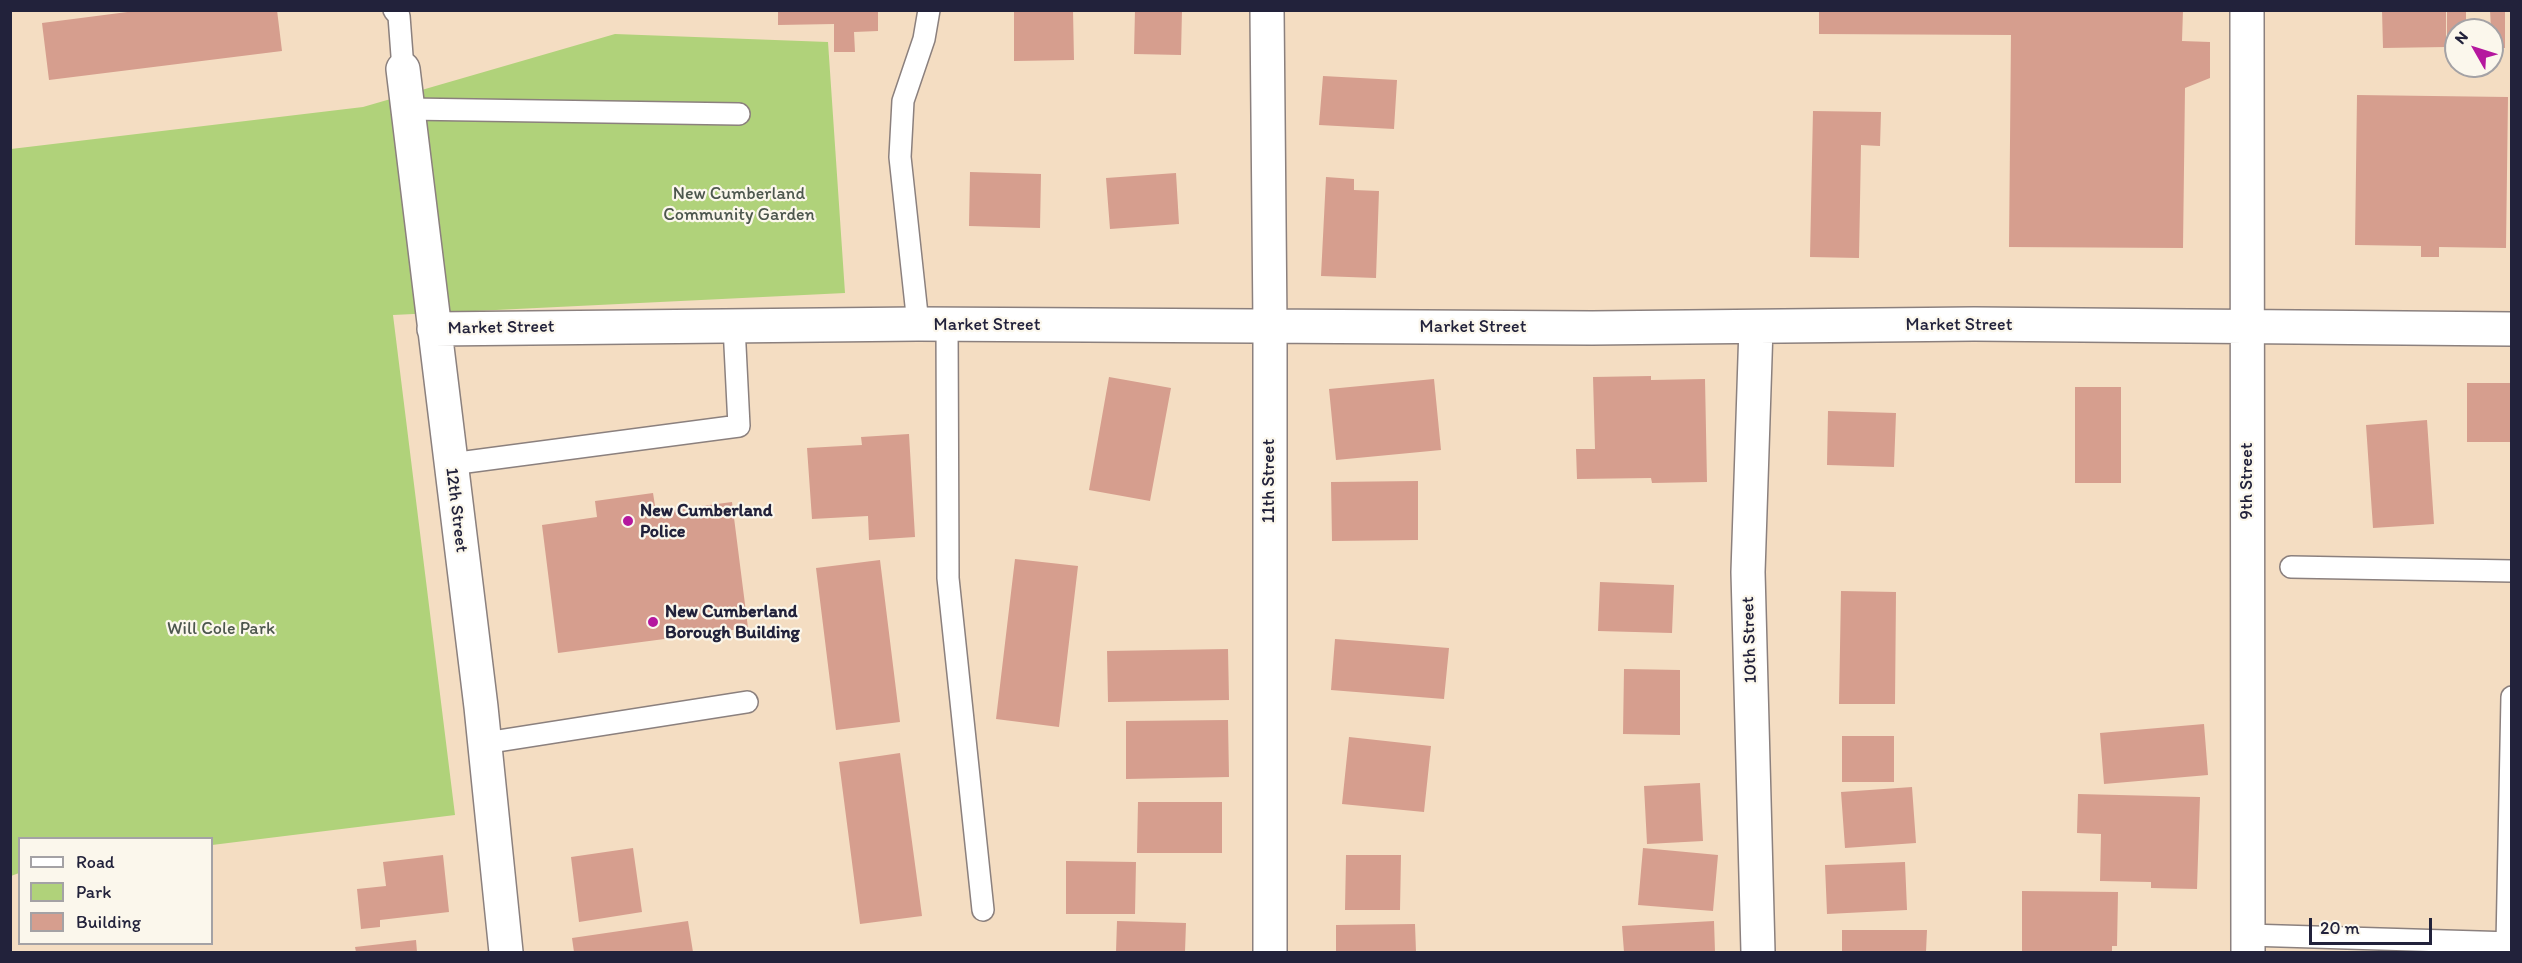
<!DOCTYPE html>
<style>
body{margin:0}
#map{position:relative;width:2522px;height:963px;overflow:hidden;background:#f4ddc2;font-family:Itim,sans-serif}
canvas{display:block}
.frame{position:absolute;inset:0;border:12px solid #22223b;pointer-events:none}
.legend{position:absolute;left:18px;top:837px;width:195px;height:108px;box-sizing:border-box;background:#fbf7ec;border:2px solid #a4a2a5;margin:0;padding:8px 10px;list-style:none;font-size:18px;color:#22223b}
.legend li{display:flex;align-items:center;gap:12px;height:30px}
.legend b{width:30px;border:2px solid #a4a2a5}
.north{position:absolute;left:2444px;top:18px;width:60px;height:60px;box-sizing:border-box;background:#fbf7ec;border:2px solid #a4a2a5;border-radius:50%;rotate:309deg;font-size:16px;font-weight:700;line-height:24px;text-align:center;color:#22223b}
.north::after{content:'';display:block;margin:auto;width:21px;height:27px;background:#b5179e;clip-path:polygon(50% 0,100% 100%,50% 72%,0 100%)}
.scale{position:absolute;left:2309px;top:918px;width:123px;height:27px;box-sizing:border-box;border:3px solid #22223b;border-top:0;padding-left:8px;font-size:18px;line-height:21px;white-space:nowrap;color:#22223b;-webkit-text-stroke:4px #fbf7ec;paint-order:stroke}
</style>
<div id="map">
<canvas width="2522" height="963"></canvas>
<div class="frame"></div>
<ul class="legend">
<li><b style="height:8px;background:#fff"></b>Road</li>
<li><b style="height:16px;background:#b0d27a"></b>Park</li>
<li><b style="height:16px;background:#d69e8e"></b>Building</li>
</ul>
<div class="north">N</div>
<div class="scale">20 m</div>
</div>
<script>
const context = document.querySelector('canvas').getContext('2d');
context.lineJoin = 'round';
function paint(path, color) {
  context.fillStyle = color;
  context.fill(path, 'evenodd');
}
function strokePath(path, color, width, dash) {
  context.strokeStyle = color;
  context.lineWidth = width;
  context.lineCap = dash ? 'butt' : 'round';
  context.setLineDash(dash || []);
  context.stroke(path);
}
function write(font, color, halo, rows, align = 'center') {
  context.font = font + ' Itim,sans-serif';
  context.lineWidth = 4.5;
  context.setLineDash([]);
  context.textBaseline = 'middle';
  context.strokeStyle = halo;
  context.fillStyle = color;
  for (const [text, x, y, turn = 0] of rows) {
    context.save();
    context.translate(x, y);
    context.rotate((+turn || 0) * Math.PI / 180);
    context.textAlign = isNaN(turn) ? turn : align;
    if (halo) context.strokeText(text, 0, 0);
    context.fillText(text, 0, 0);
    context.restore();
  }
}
paint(new Path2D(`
 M615 34 828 42 845 293 393 315 455 815 212 845V838H20L19 873 11 876V149L363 107Z`), '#b0d27a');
paint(new Path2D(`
 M143 10H277L282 51 49 80 42 23Z
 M778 10H878V31L854 32 855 52H834V24L778 25Z
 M1014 10H1073L1074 60 1014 61Z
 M1135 10H1182L1181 55 1134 54Z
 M1819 10H2183L2182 41 2210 42V78L2185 88 2183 248 2009 247 2011 35 1819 34Z
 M2382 10H2446V47L2383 48Z
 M2447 10H2466V30H2456V44L2447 45Z
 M2490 10H2505V48H2492Z
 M1323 76 1397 80 1394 129 1319 125Z
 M2357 95 2508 97 2506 248 2439 247V257H2421V246L2355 245Z
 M1813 111 1881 112 1880 146 1861 145 1859 258 1810 257Z
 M970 172 1041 174 1040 228 969 226Z
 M1176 173 1179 224 1110 229 1106 178Z
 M1326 177 1354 179V190L1379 191 1376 278 1321 276Z
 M1651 376V380L1705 379 1707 482 1652 483 1651 478 1577 479 1576 449H1595L1593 377Z
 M1109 377 1171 388 1150 501 1089 490Z
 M1434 379 1441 450 1336 460 1329 389Z
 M2467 383H2512V442H2467Z
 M2075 387H2121V483H2075Z
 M1828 411 1896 413 1894 467 1827 465Z
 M2427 420 2434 524 2373 528 2366 425Z
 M909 434 915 537 869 540 868 516 812 519 807 448 862 445 861 437Z
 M1418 481V540L1332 541 1331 482Z
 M653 493 656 512 732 502 748 628 558 653 542 525 597 517 595 501Z
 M1015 559 1078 566 1059 727 996 719Z
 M880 560 900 722 836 730 816 568Z
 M1600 582 1674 585 1672 633 1598 631Z
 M1841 591 1896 592 1895 704H1839Z
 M1335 639 1449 648 1444 699 1331 690Z
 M1228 649 1229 700 1108 702 1107 651Z
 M1624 669 1680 670V735L1623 734Z
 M1228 720 1229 777 1126 779V721Z
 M2204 724 2208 775 2104 784 2100 733Z
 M1842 736H1894V782H1842Z
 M1349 737 1431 746 1424 812 1342 804Z
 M900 753 922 916 860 924 839 762Z
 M1700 783 1703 841 1647 844 1644 786Z
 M1912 787 1916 843 1845 848 1841 792Z
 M2078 794 2200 797 2197 889 2151 888V882L2100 881 2101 834 2077 833Z
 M1138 802H1222V853H1137Z
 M633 848 642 912 579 922 571 857Z
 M1643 848 1718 855 1713 911 1638 905Z
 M443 855 449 912 380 920V927L361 929 357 889 386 886 383 862Z
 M1346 855H1401L1400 910H1345Z
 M1066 861 1136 862 1135 914H1066Z
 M1905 862 1907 910 1827 914 1825 865Z
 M2022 891 2118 892 2117 946H2112V952H2022Z
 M688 921 693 952H574L572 938Z
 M1117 921 1186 923 1185 952H1116Z
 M1714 921 1715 952H1624L1622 926Z
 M1415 924 1416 952H1336V925Z
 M1842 930H1927L1926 952H1842Z
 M416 940 417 952H356L355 947Z`), '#d69e8e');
const lane = new Path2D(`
 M394 10 399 16 403 69
 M408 109 739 114
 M918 324 900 157 903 101 924 39 929 10
 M947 324 948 578 983 910
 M451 464 739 426 734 326
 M2291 567 2512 571
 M485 743 747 702
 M2248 935 2512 943
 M2507 943 2512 697`);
const street = new Path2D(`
 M1267 10 1270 326V952
 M2247 10 2248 952
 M403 69 481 707 506 952
 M1756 327 1748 572 1758 952
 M434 329 918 324 1592 328 1974 324 2512 329`);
strokePath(lane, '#8b807e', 24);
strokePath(street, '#8b807e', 36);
strokePath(lane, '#fff', 21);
strokePath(street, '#fff', 33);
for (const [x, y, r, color] of [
 [628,521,6,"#b5179e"],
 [653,622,6,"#b5179e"]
]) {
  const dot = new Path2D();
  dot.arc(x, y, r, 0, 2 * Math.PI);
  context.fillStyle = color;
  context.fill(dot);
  strokePath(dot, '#fbf7ec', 2);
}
write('18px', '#4d574e', '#fbf7ec', [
 ["New Cumberland",739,194],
 ["Community Garden",739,215],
 ["Will Cole Park",221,629]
]);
write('18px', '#22223b', '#fbf7ec', [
 ["Market Street",987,325],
 ["Market Street",1959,325],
 ["Market Street",1473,327],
 ["Market Street",501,328,-1],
 ["11th Street",1269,481,-90],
 ["9th Street",2247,481,-90],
 ["12th Street",456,510,83],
 ["10th Street",1750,640,-92]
]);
write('bold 18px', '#22223b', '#fbf7ec', [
 ["New Cumberland",640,511],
 ["Police",640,532],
 ["New Cumberland",665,612],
 ["Borough Building",665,633]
], 'left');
</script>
